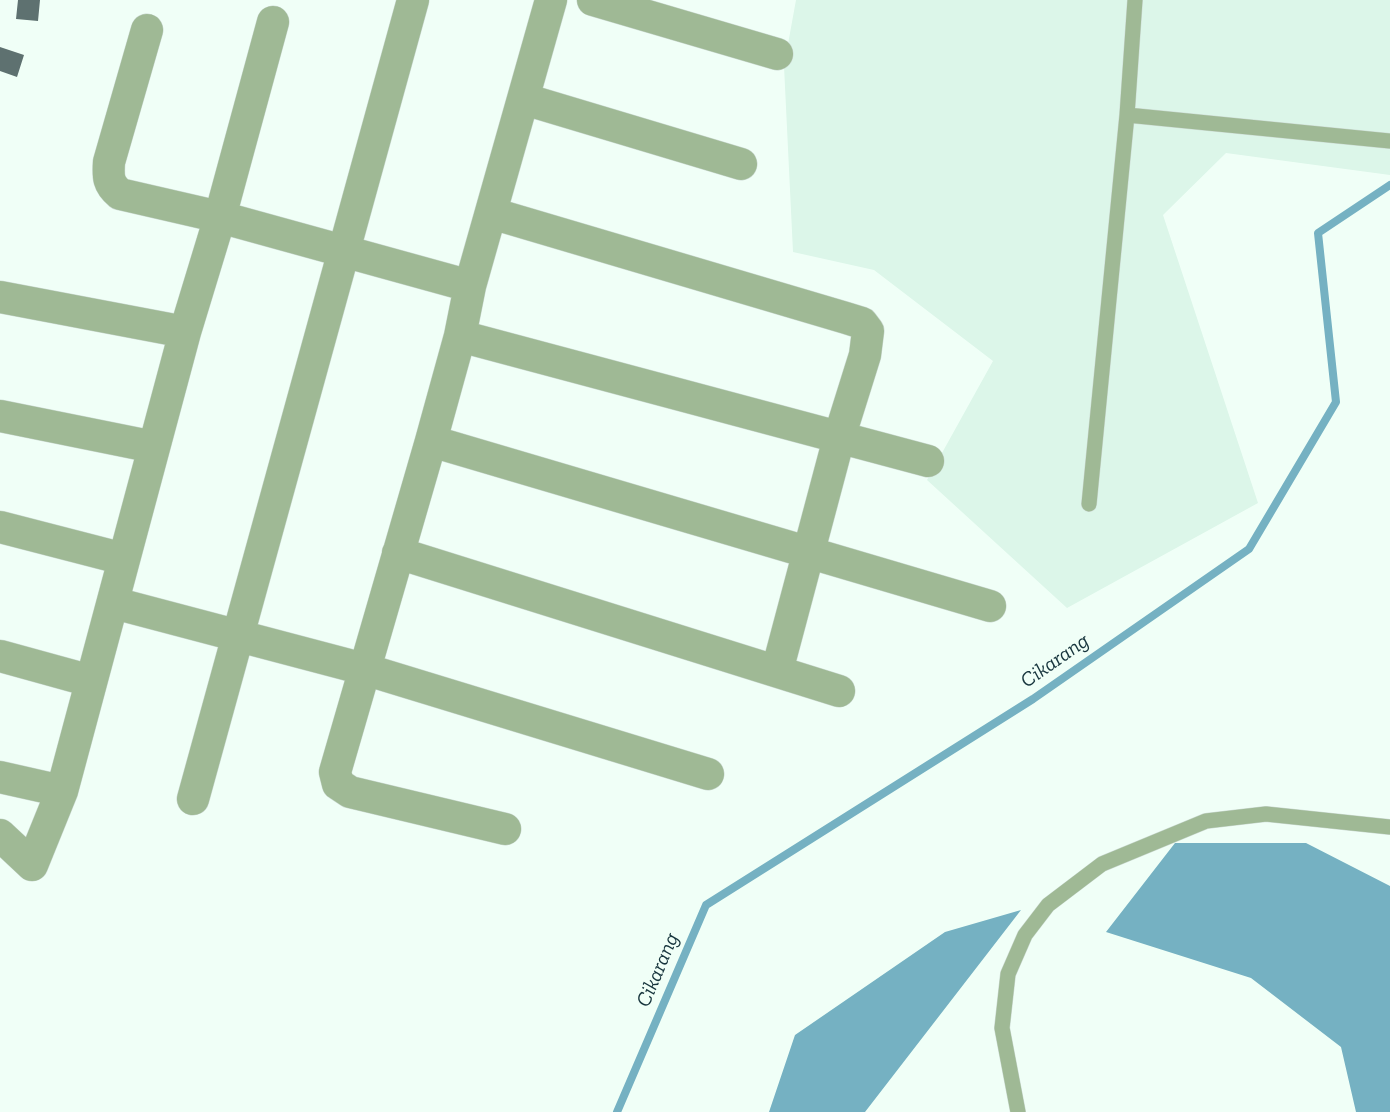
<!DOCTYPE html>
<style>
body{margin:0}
canvas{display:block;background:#f0fff7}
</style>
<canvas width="1390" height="1112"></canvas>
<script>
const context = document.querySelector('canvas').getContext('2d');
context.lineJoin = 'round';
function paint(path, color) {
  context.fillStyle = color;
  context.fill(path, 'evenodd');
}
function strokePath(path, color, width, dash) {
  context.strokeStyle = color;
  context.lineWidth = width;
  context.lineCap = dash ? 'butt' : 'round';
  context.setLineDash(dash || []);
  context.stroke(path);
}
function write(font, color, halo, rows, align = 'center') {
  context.font = font + ' "Zilla Slab",serif';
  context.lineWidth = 6;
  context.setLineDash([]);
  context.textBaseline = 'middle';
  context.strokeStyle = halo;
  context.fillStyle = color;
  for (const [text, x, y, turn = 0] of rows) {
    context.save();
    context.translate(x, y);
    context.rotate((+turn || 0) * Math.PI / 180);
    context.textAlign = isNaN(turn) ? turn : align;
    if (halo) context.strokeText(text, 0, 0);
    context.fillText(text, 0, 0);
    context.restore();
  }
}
paint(new Path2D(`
 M796 0H1390V175L1226 153 1163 215 1258 503 1067 608 927 480 993 361 874 270 793 252 784 66Z`), '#dcf6e9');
paint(new Path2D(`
 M1175 843H1306L1390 886V1112H1356L1341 1047 1251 978 1106 932Z
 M1021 910 865 1112H769L795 1035 945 932Z`), '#75b1c2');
strokePath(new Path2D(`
 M617 1112 706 905 1033 699 1249 549 1336 402 1318 233 1390 185`), '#75b1c2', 8);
paint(new Path2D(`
 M18 0H40L38 21 16 19Z
 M0 47 24 55 17 77 0 71Z`), '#5e7170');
const service = new Path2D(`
 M1135 0 1127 115 1390 141
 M1089 504 1127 115
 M1018 1112 1002 1028 1008 974 1025 935 1048 905 1102 864 1206 821 1266 814 1390 827`);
const minor = new Path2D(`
 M593 0 777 54
 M147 30 109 162C108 177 108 184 120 194L220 217 470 286
 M524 99 741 164
 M491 213 846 318 862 323 868 331 865 355 839 438 777 671
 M0 297 185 332
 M460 336 928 461
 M0 416 154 447
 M431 441 990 606
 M0 527 124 559
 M398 553 839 691
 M114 603 364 669 708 774
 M0 656 91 681
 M0 777 62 791
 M193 799 413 0
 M505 829 350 792 338 784 335 772 431 441 460 336 470 286 551 0
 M0 835 32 865 62 791 185 332 220 217 273 22`);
strokePath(service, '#ccdad3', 16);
strokePath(minor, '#ccdad3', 33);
strokePath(service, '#9fb995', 15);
strokePath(minor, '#9fb995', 32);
write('italic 21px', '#16343c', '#f0fff7', [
 ["Cikarang",1055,661,-35],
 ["Cikarang",658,970,-67]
]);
</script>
